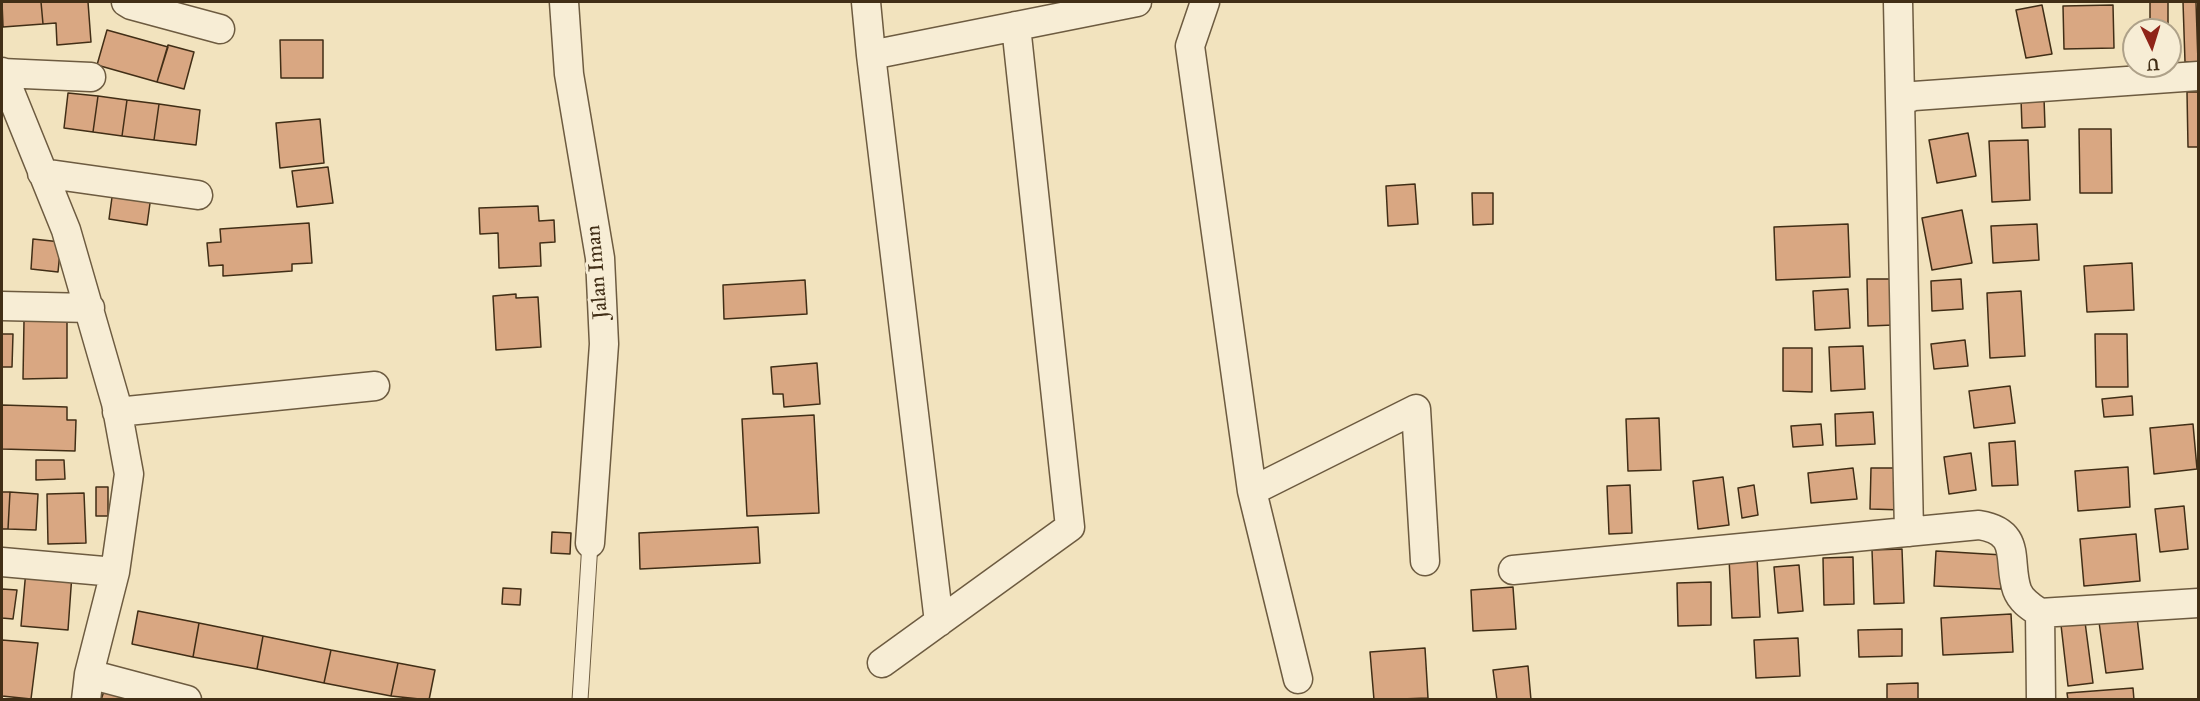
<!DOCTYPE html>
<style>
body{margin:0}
#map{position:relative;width:2200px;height:701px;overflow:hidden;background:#f2e3be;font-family:"IM FELL Great Primer",serif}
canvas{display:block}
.frame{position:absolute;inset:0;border:3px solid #412e16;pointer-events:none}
.north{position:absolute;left:2122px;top:18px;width:60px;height:60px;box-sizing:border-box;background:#f7edd5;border:2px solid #aea189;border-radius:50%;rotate:176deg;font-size:16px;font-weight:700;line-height:24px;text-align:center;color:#412e16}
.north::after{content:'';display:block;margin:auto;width:21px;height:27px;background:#8f2418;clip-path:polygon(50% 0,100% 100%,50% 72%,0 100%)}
</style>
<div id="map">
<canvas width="2200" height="701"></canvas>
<div class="frame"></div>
<div class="north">U</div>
</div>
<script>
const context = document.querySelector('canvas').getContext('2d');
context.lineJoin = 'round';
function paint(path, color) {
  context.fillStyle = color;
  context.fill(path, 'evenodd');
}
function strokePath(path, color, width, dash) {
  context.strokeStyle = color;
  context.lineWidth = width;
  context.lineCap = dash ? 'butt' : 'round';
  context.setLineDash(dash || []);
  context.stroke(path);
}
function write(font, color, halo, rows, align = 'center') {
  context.font = font + ' "IM FELL Great Primer",serif';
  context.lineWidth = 6;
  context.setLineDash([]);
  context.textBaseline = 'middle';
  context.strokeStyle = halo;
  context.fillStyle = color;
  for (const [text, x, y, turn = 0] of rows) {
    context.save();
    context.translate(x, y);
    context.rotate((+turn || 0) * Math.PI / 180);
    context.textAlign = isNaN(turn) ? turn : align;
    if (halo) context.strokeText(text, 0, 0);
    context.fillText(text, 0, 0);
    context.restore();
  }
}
const building = new Path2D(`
 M2 2H41L43 24 3 27Z
 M41 2H88L91 42 57 45 56 23 43 24Z
 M2150 2H2168V30H2150Z
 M2183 2H2196L2198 62H2185Z
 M2042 5 2052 54 2026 58 2016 10Z
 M2113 5 2114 48 2064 49 2063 6Z
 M107 30 168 47 157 82 97 65Z
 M280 40H323V78H281Z
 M168 45 194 52 184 89 157 82Z
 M2187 92H2198V147H2188Z
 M68 93 98 96 93 132 64 128Z
 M98 96 127 100 122 136 93 132Z
 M2044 98 2045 127 2022 128 2021 99Z
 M127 100 159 104 154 140 122 136Z
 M159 104 200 110 196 145 154 140Z
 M320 119 324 163 280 168 276 123Z
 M2079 129H2111L2112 193H2080Z
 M1968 133 1976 176 1937 183 1929 140Z
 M2028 140 2030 200 1992 202 1989 141Z
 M328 167 333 203 297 207 292 171Z
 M1415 184 1418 224 1388 226 1386 186Z
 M113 190 151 196 147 225 109 219Z
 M1472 193H1493V224L1473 225Z
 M538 206 539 221 554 220 555 242 540 243 541 266 499 268 498 233 480 234 479 208Z
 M1962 210 1972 263 1932 270 1922 218Z
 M309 223 312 263 292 264V271L223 276V265L209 266 207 243 221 242 220 229Z
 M1848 224 1850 277 1776 280 1774 227Z
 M2037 224 2039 260 1993 263 1991 226Z
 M33 239 61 242 58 272 31 269Z
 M2132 263 2134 310 2087 312 2084 266Z
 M1867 279H1894V325L1868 326Z
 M1961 279 1963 309 1932 311 1931 281Z
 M805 280 807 314 724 319 723 285Z
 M1848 289 1850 328 1815 330 1813 291Z
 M2021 291 2025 356 1990 358 1987 293Z
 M516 294V298L538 297 541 347 496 350 493 296Z
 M24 321H67V378L23 379Z
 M2 334H13L12 367H2Z
 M2095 334H2127L2128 387H2096Z
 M1965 340 1968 366 1934 369 1931 344Z
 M1863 346 1865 389 1831 391 1829 347Z
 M1783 348H1812V392L1783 391Z
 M817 363 820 404 784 407 783 394H773L771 367Z
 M2010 386 2015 423 1974 428 1969 391Z
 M2132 396 2133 415 2104 417 2102 399Z
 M2 405 67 407V420H76L75 451 2 449Z
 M1873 412 1875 444 1836 446 1835 414Z
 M814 415 819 513 747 516 742 419Z
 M1659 418 1661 470 1628 471 1626 419Z
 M1821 424 1823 445 1793 447 1791 426Z
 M2193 424 2197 469 2154 474 2150 428Z
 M2015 441 2018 485 1992 486 1989 443Z
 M1971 453 1976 490 1949 494 1944 457Z
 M36 460H64L65 479 36 480Z
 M2128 467 2130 507 2078 511 2075 471Z
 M1853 468 1857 499 1811 503 1808 473Z
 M1871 468H1904V510L1870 509Z
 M1723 477 1729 525 1698 529 1693 481Z
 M1630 485 1632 533 1609 534 1607 486Z
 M1754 485 1758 515 1742 518 1738 488Z
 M96 487H108V516H96Z
 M2 492H10L8 529H2Z
 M10 492 38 494 36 530 8 529Z
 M84 493 86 543 48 544 47 494Z
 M2184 506 2188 549 2160 552 2155 509Z
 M758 527 760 563 640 569 639 533Z
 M552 532 571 533 570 554 551 553Z
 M2136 534 2140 581 2084 586 2080 539Z
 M1902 549 1904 603 1874 604 1872 550Z
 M1936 551 2003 555 2001 589 1934 586Z
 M1757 557 1760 617 1732 618 1729 558Z
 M1853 557 1854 604 1824 605 1823 558Z
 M1799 565 1803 611 1778 613 1774 567Z
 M26 570 72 574 68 630 21 626Z
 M1711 582V625L1678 626 1677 583Z
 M1513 587 1516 629 1473 631 1471 590Z
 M503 588 521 589 520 605 502 604Z
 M2 589 17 590 13 619 2 618Z
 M138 611 199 623 193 657 132 644Z
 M2011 614 2013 652 1943 655 1941 618Z
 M2137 617 2143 669 2106 673 2099 622Z
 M2085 622 2093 683 2068 686 2061 625Z
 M199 623 263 636 257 669 193 657Z
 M1902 629V656L1859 657 1858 630Z
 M263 636 331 650 324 683 257 669Z
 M1798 638 1800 676 1756 678 1754 640Z
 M2 640 38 643 31 699 2 696Z
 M1425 648 1428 698 1374 700 1370 652Z
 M331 650 398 663 391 696 324 683Z
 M398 663 435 670 429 700 391 696Z
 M1528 666 1531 700H1497L1493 670Z
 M1918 683V700H1887V684Z
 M2133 688 2134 700H2068L2067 693Z
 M104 691 135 700H101Z`);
paint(building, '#d9a782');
strokePath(building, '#412e16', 1.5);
const lane = new Path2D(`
 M580 700 590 543`);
const street = new Path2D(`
 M126 2 131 5 220 29
 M564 2 569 74 600 258 604 344 590 543
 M866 2 871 55 1137 2
 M1205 2 1190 46 1252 491 1416 409 1425 561
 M1898 2 1909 532
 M871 55 939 622
 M2 72 66 230 116 403 129 474 115 572 89 674 86 700
 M2 73 91 77
 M1901 101 1914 96 2198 76
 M42 173 198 195
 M2 306 90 308
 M117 412 375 386
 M1252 491 1298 679
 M2 562 115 572
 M1513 570 1979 525C2023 532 2007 561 2017 590 2021 601 2031 607 2040 613L2198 603
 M2040 613 2041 700
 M882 663 1070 527 1016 26
 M89 674 187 700`);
strokePath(lane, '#6d5b40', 17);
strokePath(street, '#6d5b40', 31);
strokePath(lane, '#f7edd5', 15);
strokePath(street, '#f7edd5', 28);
write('21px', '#412e16', '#f7edd5', [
 ["Jalan Iman",598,272,-95]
]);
</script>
